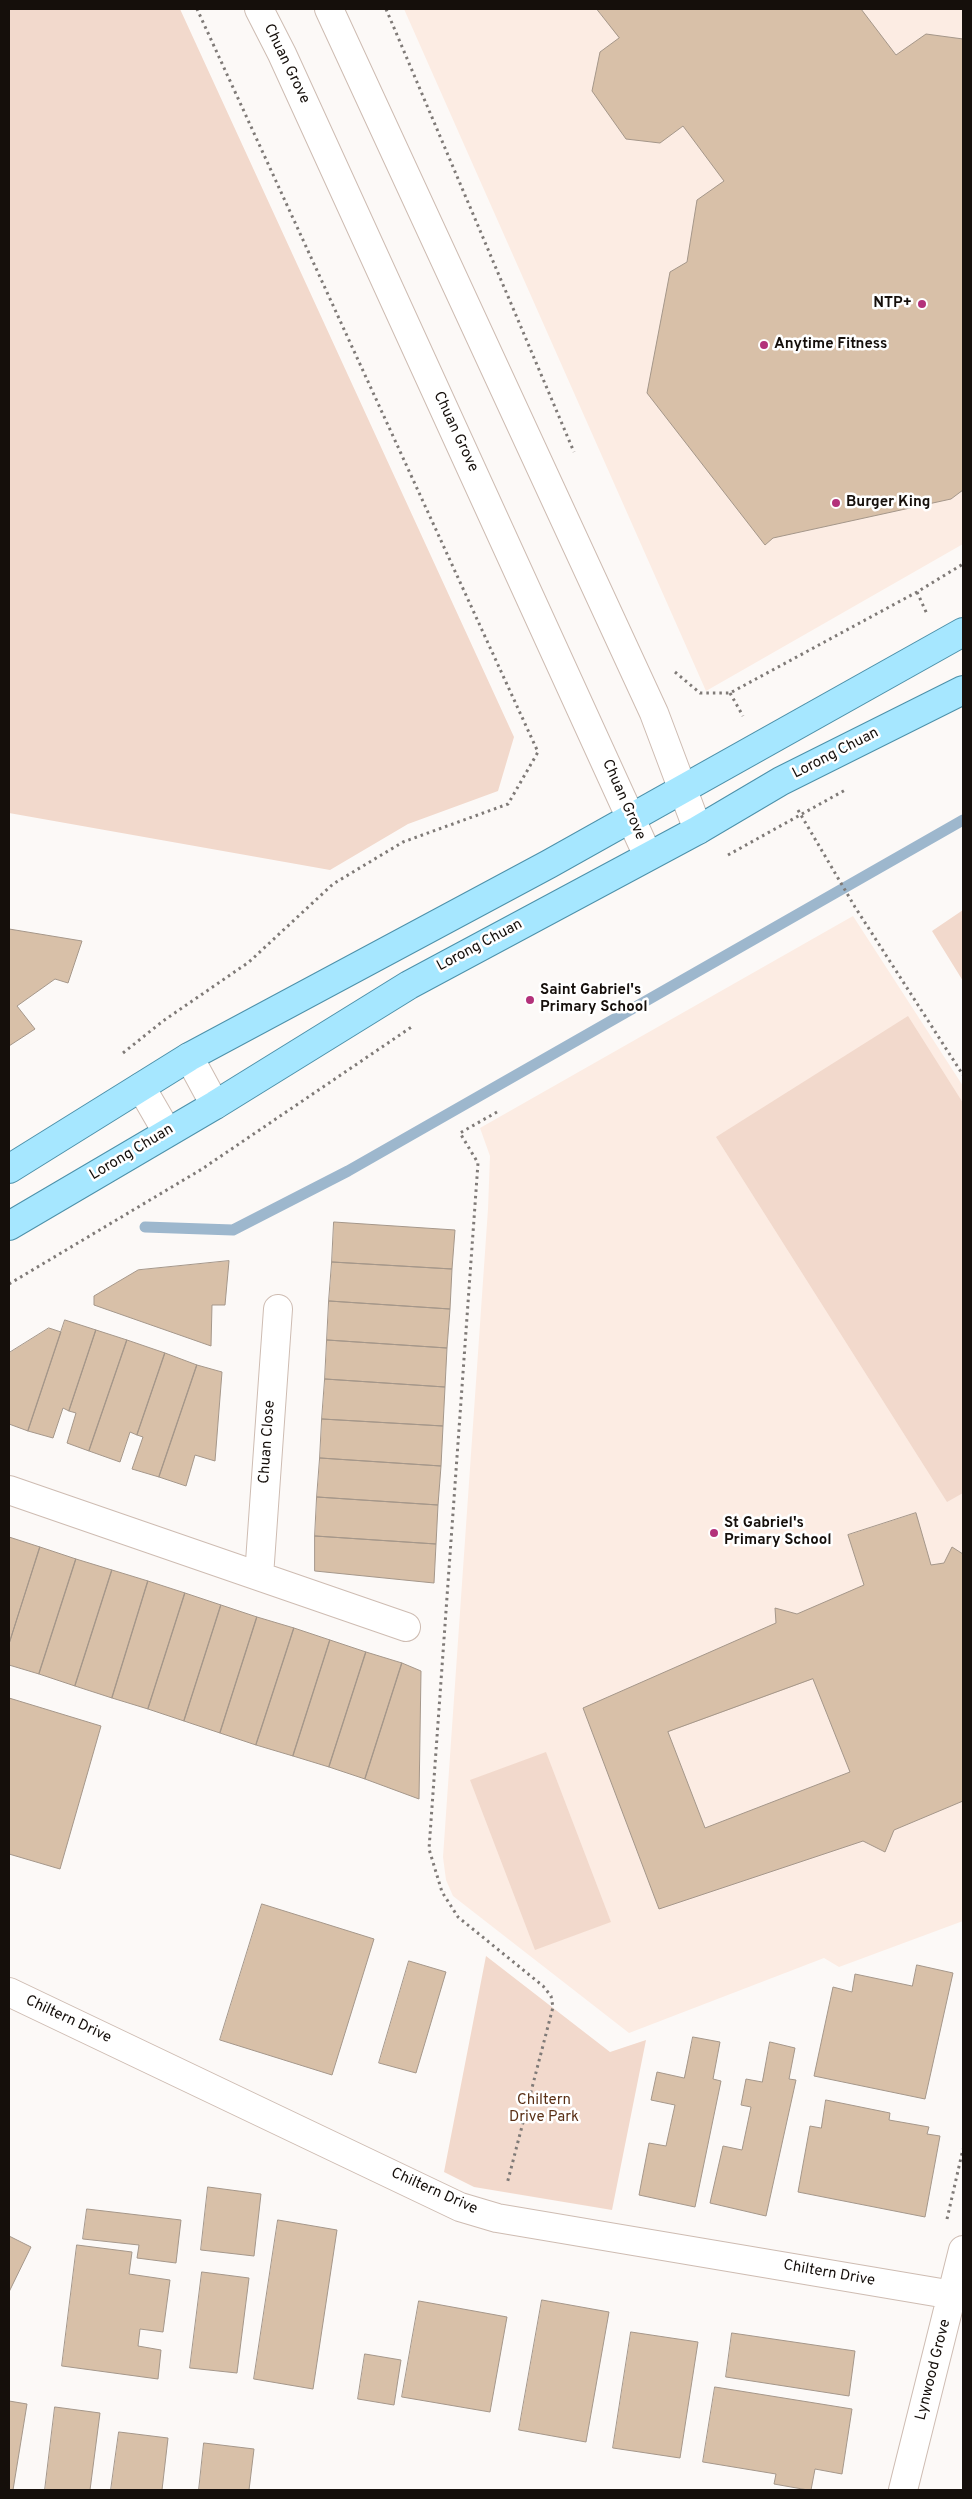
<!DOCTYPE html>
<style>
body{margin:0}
#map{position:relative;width:972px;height:2499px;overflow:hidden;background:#fcf9f7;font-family:Overpass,sans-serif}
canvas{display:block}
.frame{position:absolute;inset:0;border:10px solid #150f0b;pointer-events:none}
</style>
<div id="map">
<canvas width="972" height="2499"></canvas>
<div class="frame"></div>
</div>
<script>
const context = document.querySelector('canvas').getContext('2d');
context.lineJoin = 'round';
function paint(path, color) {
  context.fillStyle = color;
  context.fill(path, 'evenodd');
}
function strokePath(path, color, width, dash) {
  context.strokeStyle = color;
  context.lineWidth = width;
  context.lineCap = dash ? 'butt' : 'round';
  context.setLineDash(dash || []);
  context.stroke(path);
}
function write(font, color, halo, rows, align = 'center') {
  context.font = font + ' Overpass,sans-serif';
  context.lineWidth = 5;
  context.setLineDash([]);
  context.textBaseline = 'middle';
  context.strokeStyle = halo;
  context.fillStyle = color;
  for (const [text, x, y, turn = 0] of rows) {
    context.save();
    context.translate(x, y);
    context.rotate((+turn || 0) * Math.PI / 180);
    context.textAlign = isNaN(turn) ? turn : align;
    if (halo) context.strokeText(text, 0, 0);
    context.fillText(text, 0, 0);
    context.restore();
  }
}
paint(new Path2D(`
 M404 9H963V544L706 691Z
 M853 916 963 1086V1921L839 1967 824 1958 629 2033 453 1896 446 1880 443 1857 488 1209 490 1156 480 1128Z`), '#fcece3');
paint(new Path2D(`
 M9 9H180L514 737 498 791 408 824 330 870 9 813Z
 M963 910V981L932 931Z
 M908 1016 963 1103V1493L947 1502 716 1137Z
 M546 1752 611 1922 535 1950 470 1780Z
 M486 1956 610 2052 646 2040 612 2210 474 2187 444 2172Z`), '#f2d9cc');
strokePath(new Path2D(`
 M145 1227 233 1230 348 1171 963 820`), '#9db7cd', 11);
const building = new Path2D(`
 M597 9H861L896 55 926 34 963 39V490L951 499 773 538 765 545 647 393 670 272 687 262 697 200 724 181 683 126 660 143 626 139 592 91 600 52 619 38Z
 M9 929 82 941 68 983 55 979 17 1006 35 1029 9 1046Z
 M334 1222 455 1230 452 1269 332 1262Z
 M229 1261 225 1305H212L211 1346 94 1305V1296L138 1270Z
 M332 1262 452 1269 450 1309 329 1301Z
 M329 1301 450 1309 447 1348 327 1340Z
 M65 1320 96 1330 69 1411 63 1408 53 1438 28 1431Z
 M49 1328 61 1332 28 1431 9 1424V1353Z
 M96 1330 127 1340 89 1451 67 1443 76 1413 69 1411Z
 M127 1340 165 1353 137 1435 130 1432 120 1462 89 1451Z
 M327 1340 447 1348 445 1387 325 1379Z
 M165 1353 197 1365 159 1477 132 1469 143 1437 137 1435Z
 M197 1365 222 1372 215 1461 195 1455 186 1486 159 1477Z
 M325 1379 445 1387 443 1426 322 1419Z
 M322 1419 443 1426 441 1466 320 1458Z
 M320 1458 441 1466 438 1505 317 1497Z
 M317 1497 438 1505 436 1544 315 1536Z
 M916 1513 931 1565 944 1563 952 1547 963 1554V1801L894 1830 885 1852 863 1841 659 1909 583 1708 776 1623 775 1608 797 1614 864 1585 848 1535ZM813 1679 850 1772 705 1828 668 1732Z
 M315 1536 436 1544 434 1583 315 1571Z
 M9 1537 40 1547 9 1644Z
 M40 1547 76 1559 39 1674 9 1665V1644Z
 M76 1559 112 1570 75 1686 39 1674Z
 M112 1570 148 1581 112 1698 75 1686Z
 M148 1581 185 1593 148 1709 112 1698Z
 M185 1593 221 1605 184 1721 148 1709Z
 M221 1605 257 1617 220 1733 184 1721Z
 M257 1617 294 1628 256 1745 220 1733Z
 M294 1628 330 1640 293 1756 256 1745Z
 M330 1640 366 1652 329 1767 293 1756Z
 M366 1652 402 1663 365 1779 329 1767Z
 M402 1663 421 1671 419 1799 365 1779Z
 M9 1698 101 1726 60 1869 9 1854Z
 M262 1904 374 1939 332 2075 220 2040Z
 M409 1961 446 1972 416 2073 379 2063Z
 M917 1965 953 1973 925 2099 814 2076 833 1987 852 1992 855 1974 912 1986Z
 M693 2037 720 2042 713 2079 721 2081 695 2207 639 2195 649 2143 666 2146 675 2105 651 2100 657 2072 684 2078Z
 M770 2042 795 2048 789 2079 796 2080 766 2216 710 2203 723 2146 742 2150 751 2107 741 2105 746 2079 762 2082Z
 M826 2100 890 2113 889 2120 929 2127 927 2134 940 2136 925 2217 798 2192 810 2126 821 2128Z
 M208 2187 261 2194 254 2256 201 2250Z
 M87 2209 181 2220 176 2263 137 2258 139 2245 83 2239Z
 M278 2220 337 2230 313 2389 254 2379Z
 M9 2236 31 2247 9 2292Z
 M77 2245 132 2252 129 2274 170 2280 163 2332 140 2329 138 2346 161 2350 158 2379 62 2366Z
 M202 2272 249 2278 237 2373 190 2368Z
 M542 2300 609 2312 586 2442 519 2430Z
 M419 2301 507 2317 490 2412 402 2397Z
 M631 2332 698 2342 680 2458 613 2448Z
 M732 2333 855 2351 849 2396 726 2377Z
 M365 2354 401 2360 394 2405 358 2399Z
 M715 2387 852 2409 842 2474 815 2469 811 2490H808L774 2484 776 2474 703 2462Z
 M9 2401 27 2404 13 2490H9Z
 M55 2407 100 2413 90 2490H45Z
 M119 2432 168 2438 162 2490H111Z
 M204 2443 254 2449 249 2490H199Z`);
paint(building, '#d8c0a8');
strokePath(building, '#a5978a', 1);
const minor = new Path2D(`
 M259 9 282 54 648 856
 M329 9 654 713 698 830
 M189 1057 215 1105
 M141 1087 167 1132
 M9 1490 406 1627
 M259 1576 278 1309
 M9 1992 460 2207 497 2218 953 2295
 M903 2490 963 2250`);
const major = new Path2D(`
 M9 1169 189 1057 549 864 963 632
 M9 1226 215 1105 409 985 698 830 781 781 963 690`);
strokePath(minor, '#cebcb2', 30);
strokePath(major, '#4d91aa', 30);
strokePath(new Path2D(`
 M386 9 574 452
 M917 592 927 614
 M675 672 700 693H730L917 592 963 564
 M730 693 743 716
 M798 810 855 907 963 1075
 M728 855 847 789
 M123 1053 163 1021 249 962 333 884 403 842 508 804 538 752 197 9
 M497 1112 460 1133 478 1163 429 1849 442 1892 458 1917 543 1986 551 1996 553 2007 507 2184
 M9 1284 202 1169 413 1026
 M947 2219 963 2149`), '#7f7a77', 3, [2.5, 4]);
strokePath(minor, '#fff', 28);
strokePath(major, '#a6e7ff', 28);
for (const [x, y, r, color] of [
 [922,304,5,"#b3317a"],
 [764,345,5,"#b3317a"],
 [836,503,5,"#b3317a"],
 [530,1000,5,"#b3317a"],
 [714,1533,5,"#b3317a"]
]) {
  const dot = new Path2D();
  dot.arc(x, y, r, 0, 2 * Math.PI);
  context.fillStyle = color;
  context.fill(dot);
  strokePath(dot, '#fff', 2);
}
write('15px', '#150f0b', '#fff', [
 ["Chuan Grove",286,64,64],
 ["Chuan Grove",455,432,65],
 ["Lorong Chuan",836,754,-27],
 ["Chuan Grove",623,800,66],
 ["Lorong Chuan",480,946,-28],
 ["Lorong Chuan",132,1153,-31],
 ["Chuan Close",268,1442,-86],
 ["Chiltern Drive",68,2020,25],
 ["Chiltern Drive",434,2192,24],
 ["Chiltern Drive",829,2274,10],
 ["Lynwood Grove",934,2370,-76]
]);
write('bold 15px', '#150f0b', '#fff', [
 ["NTP+",912,304,"right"],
 ["Anytime Fitness",774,345],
 ["Burger King",846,503],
 ["Saint Gabriel's",540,991],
 ["Primary School",540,1008],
 ["St Gabriel's",724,1524],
 ["Primary School",724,1541]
], 'left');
write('15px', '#5a3016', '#fff', [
 ["Chiltern",544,2101],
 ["Drive Park",544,2118]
]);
</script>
